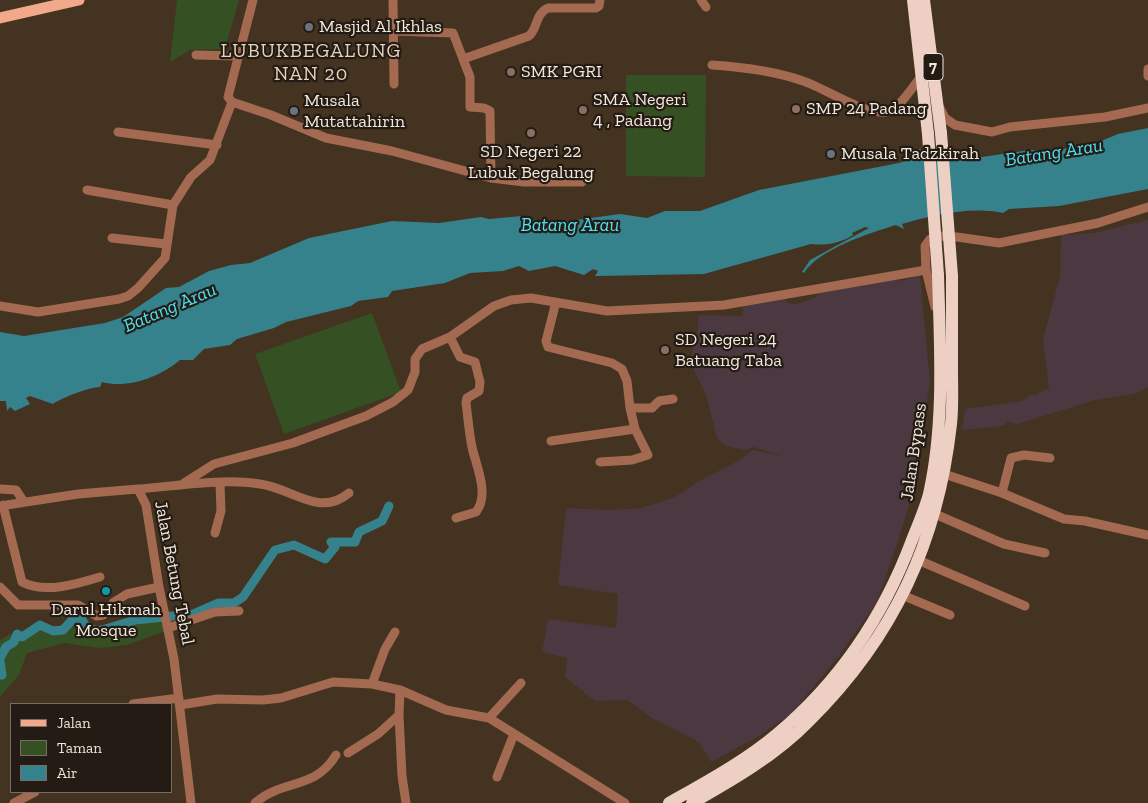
<!DOCTYPE html>
<style>
body{margin:0}
#map{position:relative;width:1148px;height:803px;overflow:hidden;background:#433320;font-family:"Zilla Slab",serif}
canvas{display:block}
.legend{position:absolute;left:10px;top:703px;width:162px;height:90px;box-sizing:border-box;background:#241c14;border:1px solid #766e64;margin:0;padding:6px 9px;list-style:none;font-size:15px;color:#f2e8dc}
.legend li{display:flex;align-items:center;gap:10px;height:25px}
.legend b{width:25px;border:1px solid #766e64}
</style>
<div id="map">
<canvas width="1148" height="803"></canvas>
<ul class="legend">
<li><b style="height:6px;background:#f1a88b"></b>Jalan</li>
<li><b style="height:14px;background:#355124"></b>Taman</li>
<li><b style="height:14px;background:#35818c"></b>Air</li>
</ul>
</div>
<script>
const context = document.querySelector('canvas').getContext('2d');
context.lineJoin = 'round';
function paint(path, color) {
  context.fillStyle = color;
  context.fill(path, 'evenodd');
}
function strokePath(path, color, width, dash) {
  context.strokeStyle = color;
  context.lineWidth = width;
  context.lineCap = dash ? 'butt' : 'round';
  context.setLineDash(dash || []);
  context.stroke(path);
}
function write(font, color, halo, rows, align = 'center') {
  context.font = font + ' "Zilla Slab",serif';
  context.lineWidth = 4.5;
  context.setLineDash([]);
  context.textBaseline = 'middle';
  context.strokeStyle = halo;
  context.fillStyle = color;
  for (const [text, x, y, turn = 0] of rows) {
    context.save();
    context.translate(x, y);
    context.rotate((+turn || 0) * Math.PI / 180);
    context.textAlign = isNaN(turn) ? turn : align;
    if (halo) context.strokeText(text, 0, 0);
    context.fillText(text, 0, 0);
    context.restore();
  }
}
paint(new Path2D(`
 M1148 220V387L1134 394 1096 400 1017 424 1007 422 1005 425 996 427 962 430 965 409 1022 401 1032 394 1035 395 1049 388 1043 339 1060 276 1061 235 1094 233Z
 M920 275 930 383 911 499 893 496 910 501 899 539 876 604 835 661 792 713 759 736 711 762 699 742 652 718 627 700 595 701 565 677 567 658 542 652 548 619 616 628 618 594 558 585 566 508 613 510 641 508 675 497 701 480 738 461 753 450 784 457 754 447 744 450 726 446 717 438 706 395 692 366 691 356 698 328V315L743 316V304L784 298 788 303 797 304 817 297 816 292 893 277 902 281Z`), '#4b3840');
paint(new Path2D(`
 M177 0H239L225 49 190 50 170 62Z
 M626 75H706L705 177 626 176Z
 M372 313 401 392 284 434 255 354Z
 M170 612 171 629 127 645 100 648 65 643 27 653 19 675 0 697V640L10 634 69 626 75 616 97 626Z`), '#355124');
paint(new Path2D(`
 M1148 128V189L1059 206 1009 209 1003 213C971 206 933 215 902 224L904 229 896 225C870 233 819 249 804 273L802 272 810 260 869 228 865 227 852 233 853 235C841 243 825 246 811 244L704 274 599 276H595L598 271 593 269 584 275 555 266 529 271 519 266 503 271 470 273 445 283 392 291 388 297 358 301 351 306 286 322 274 328 237 339 230 345 204 349 193 360H180C160 377 128 389 102 382L100 387C90 387 61 398 53 404L30 396 26 398 30 404 15 411 10 407 7 411 6 401H0V332L24 336 105 323 123 317 166 288 179 287 209 271 231 265 250 263 309 238 392 221 439 223 481 217 489 219 522 216 547 224 620 214 647 218 665 211H700L759 190 899 163 911 159 918 149 940 151 946 155 951 152 953 157 954 155 982 157 1030 150 1059 151 1072 146 1094 144 1118 134Z`), '#35818c');
strokePath(new Path2D(`
 M0 658 6 647 14 642 17 634 22 637 40 625 53 631 63 630 73 619 81 618 87 628 99 631 135 620 193 614 218 603H234L243 597 275 550 294 545 325 559 335 547 331 542H355L359 532 382 521 389 506
 M0 661 2 675H0`), '#35818c', 9);
strokePath(new Path2D(`
 M393 0 394 84
 M701 0 706 7
 M394 31 453 33 463 59 529 36C538 28 535 14 548 8H596L599 6 600 0
 M196 55 239 56
 M463 59 470 77V107L484 108 490 111 491 178
 M712 65C742 67 775 71 803 81 825 88 864 115 886 112 899 110 912 87 921 77
 M1148 69V76
 M232 102 271 115 326 138 392 151 491 178 524 182H582
 M940 108 945 118 955 125 992 132 1010 127 1105 117 1148 108
 M118 132 217 145
 M87 190 173 205
 M112 238 166 244
 M926 270 925 246 930 239 942 236 957 237 999 243 1098 223 1148 207
 M0 306 38 312 119 299 128 296 138 288 165 258 173 205 191 177 210 160 232 102 228 97 230 89 253 0
 M450 337 460 357 475 362 480 382 479 391 467 398 466 403C468 418 469 432 472 447 476 466 490 494 476 512L456 518
 M630 408H652L659 401 673 399
 M551 441 635 429 630 408 627 381 622 369 612 363 548 347 546 341 556 302
 M600 462 632 460 648 455 635 429
 M944 474 1002 493 1064 519 1085 521 1148 535
 M184 483 214 464 293 443 366 416 393 402 408 390 415 372V359L422 349 450 337 494 306 511 300 531 298 607 311 724 305 926 270 935 307
 M0 489 16 490 24 502
 M138 489C177 486 221 478 260 484 292 488 319 518 349 493
 M1002 493 1011 458 1024 455 1050 458
 M3 505 22 582C45 594 77 584 100 577
 M0 506 78 494 138 489 146 505 159 587 174 659 191 803
 M935 514 1004 544 1045 553
 M215 533 221 511 220 483
 M918 560 1025 606
 M0 587 18 605H78L97 616 103 615 114 602 127 594 159 587
 M902 595 950 615
 M168 628 215 612 239 611
 M372 684 385 649 395 632
 M133 704 179 698
 M180 705 217 699 263 700 281 698 333 682 372 684 400 690 446 710 489 718 625 803
 M399 715 400 690
 M489 718 521 683
 M348 753 378 734 399 715 402 776 406 803
 M497 777 514 734
 M14 803 35 792
 M255 803C284 778 314 791 336 755`), '#a46951', 9);
strokePath(new Path2D(`
 M0 18 79 0`), '#f1a88b', 11);
strokePath(new Path2D(`
 M913 0 928 134
 M924 0 941 133
 M669 803C706 782 745 761 777 734 839 682 884 615 912 540 918 525 925 509 929 494 945 423 940 347 938 275
 M692 803C733 780 776 755 809 721 894 637 938 541 951 424 953 406 952 388 952 371 952 339 952 308 952 276`), '#edcfc3', 12);
strokePath(new Path2D(`
 M941 133 952 276
 M928 134 938 275`), '#edcfc3', 12);
for (const [x, y, r, color] of [
 [309,27,5,"#6b7280"],
 [511,72,5,"#8d6e63"],
 [796,109,5,"#8d6e63"],
 [583,110,5,"#8d6e63"],
 [294,111,5,"#6b7280"],
 [531,133,5,"#8d6e63"],
 [831,154,5,"#6b7280"],
 [665,350,5,"#8d6e63"],
 [106,591,5,"#0f9aa8"]
]) {
  const dot = new Path2D();
  dot.arc(x, y, r, 0, 2 * Math.PI);
  context.fillStyle = color;
  context.fill(dot);
  strokePath(dot, '#241c14', 2);
}
for (const [x, y, w] of [
 [933,67,20]
]) {
  const box = new Path2D();
  box.roundRect(x - w / 2, y - 13.5, w, 27, 4);
  context.fillStyle = '#241c14';
  context.fill(box);
  strokePath(box, '#f2e8dc', 1);
}
write('bold 16px', '#f2e8dc', null, [
 ["7",933,67]
]);
write('18px', '#f2e8dc', '#241c14', [
 ["Masjid Al Ikhlas",319,27],
 ["SMK PGRI",521,72],
 ["SMA Negeri",593,100],
 ["4 , Padang",593,121],
 ["Musala",304,101],
 ["Mutattahirin",304,122],
 ["SMP 24 Padang",806,109],
 ["SD Negeri 22",531,152,"center"],
 ["Lubuk Begalung",531,173,"center"],
 ["Musala Tadzkirah",841,154],
 ["SD Negeri 24",675,340],
 ["Batuang Taba",675,361],
 ["Darul Hikmah",106,610,"center"],
 ["Mosque",106,631,"center"]
], 'left');
write('18px', '#f2e8dc', '#241c14', [
 ["Jalan Bypass",914,452,-82],
 ["Jalan Betung Tebal",174,573,79]
]);
write('italic 19px', '#4de2f6', '#241c14', [
 ["Batang Arau",1054,153,-9],
 ["Batang Arau",570,226],
 ["Batang Arau",170,308,-23]
]);
context.letterSpacing = '1px';
write('20px', '#e6d3bb', '#241c14', [
 ["LUBUKBEGALUNG",311,51],
 ["NAN 20",311,74]
]);
context.letterSpacing = '0px';
</script>
